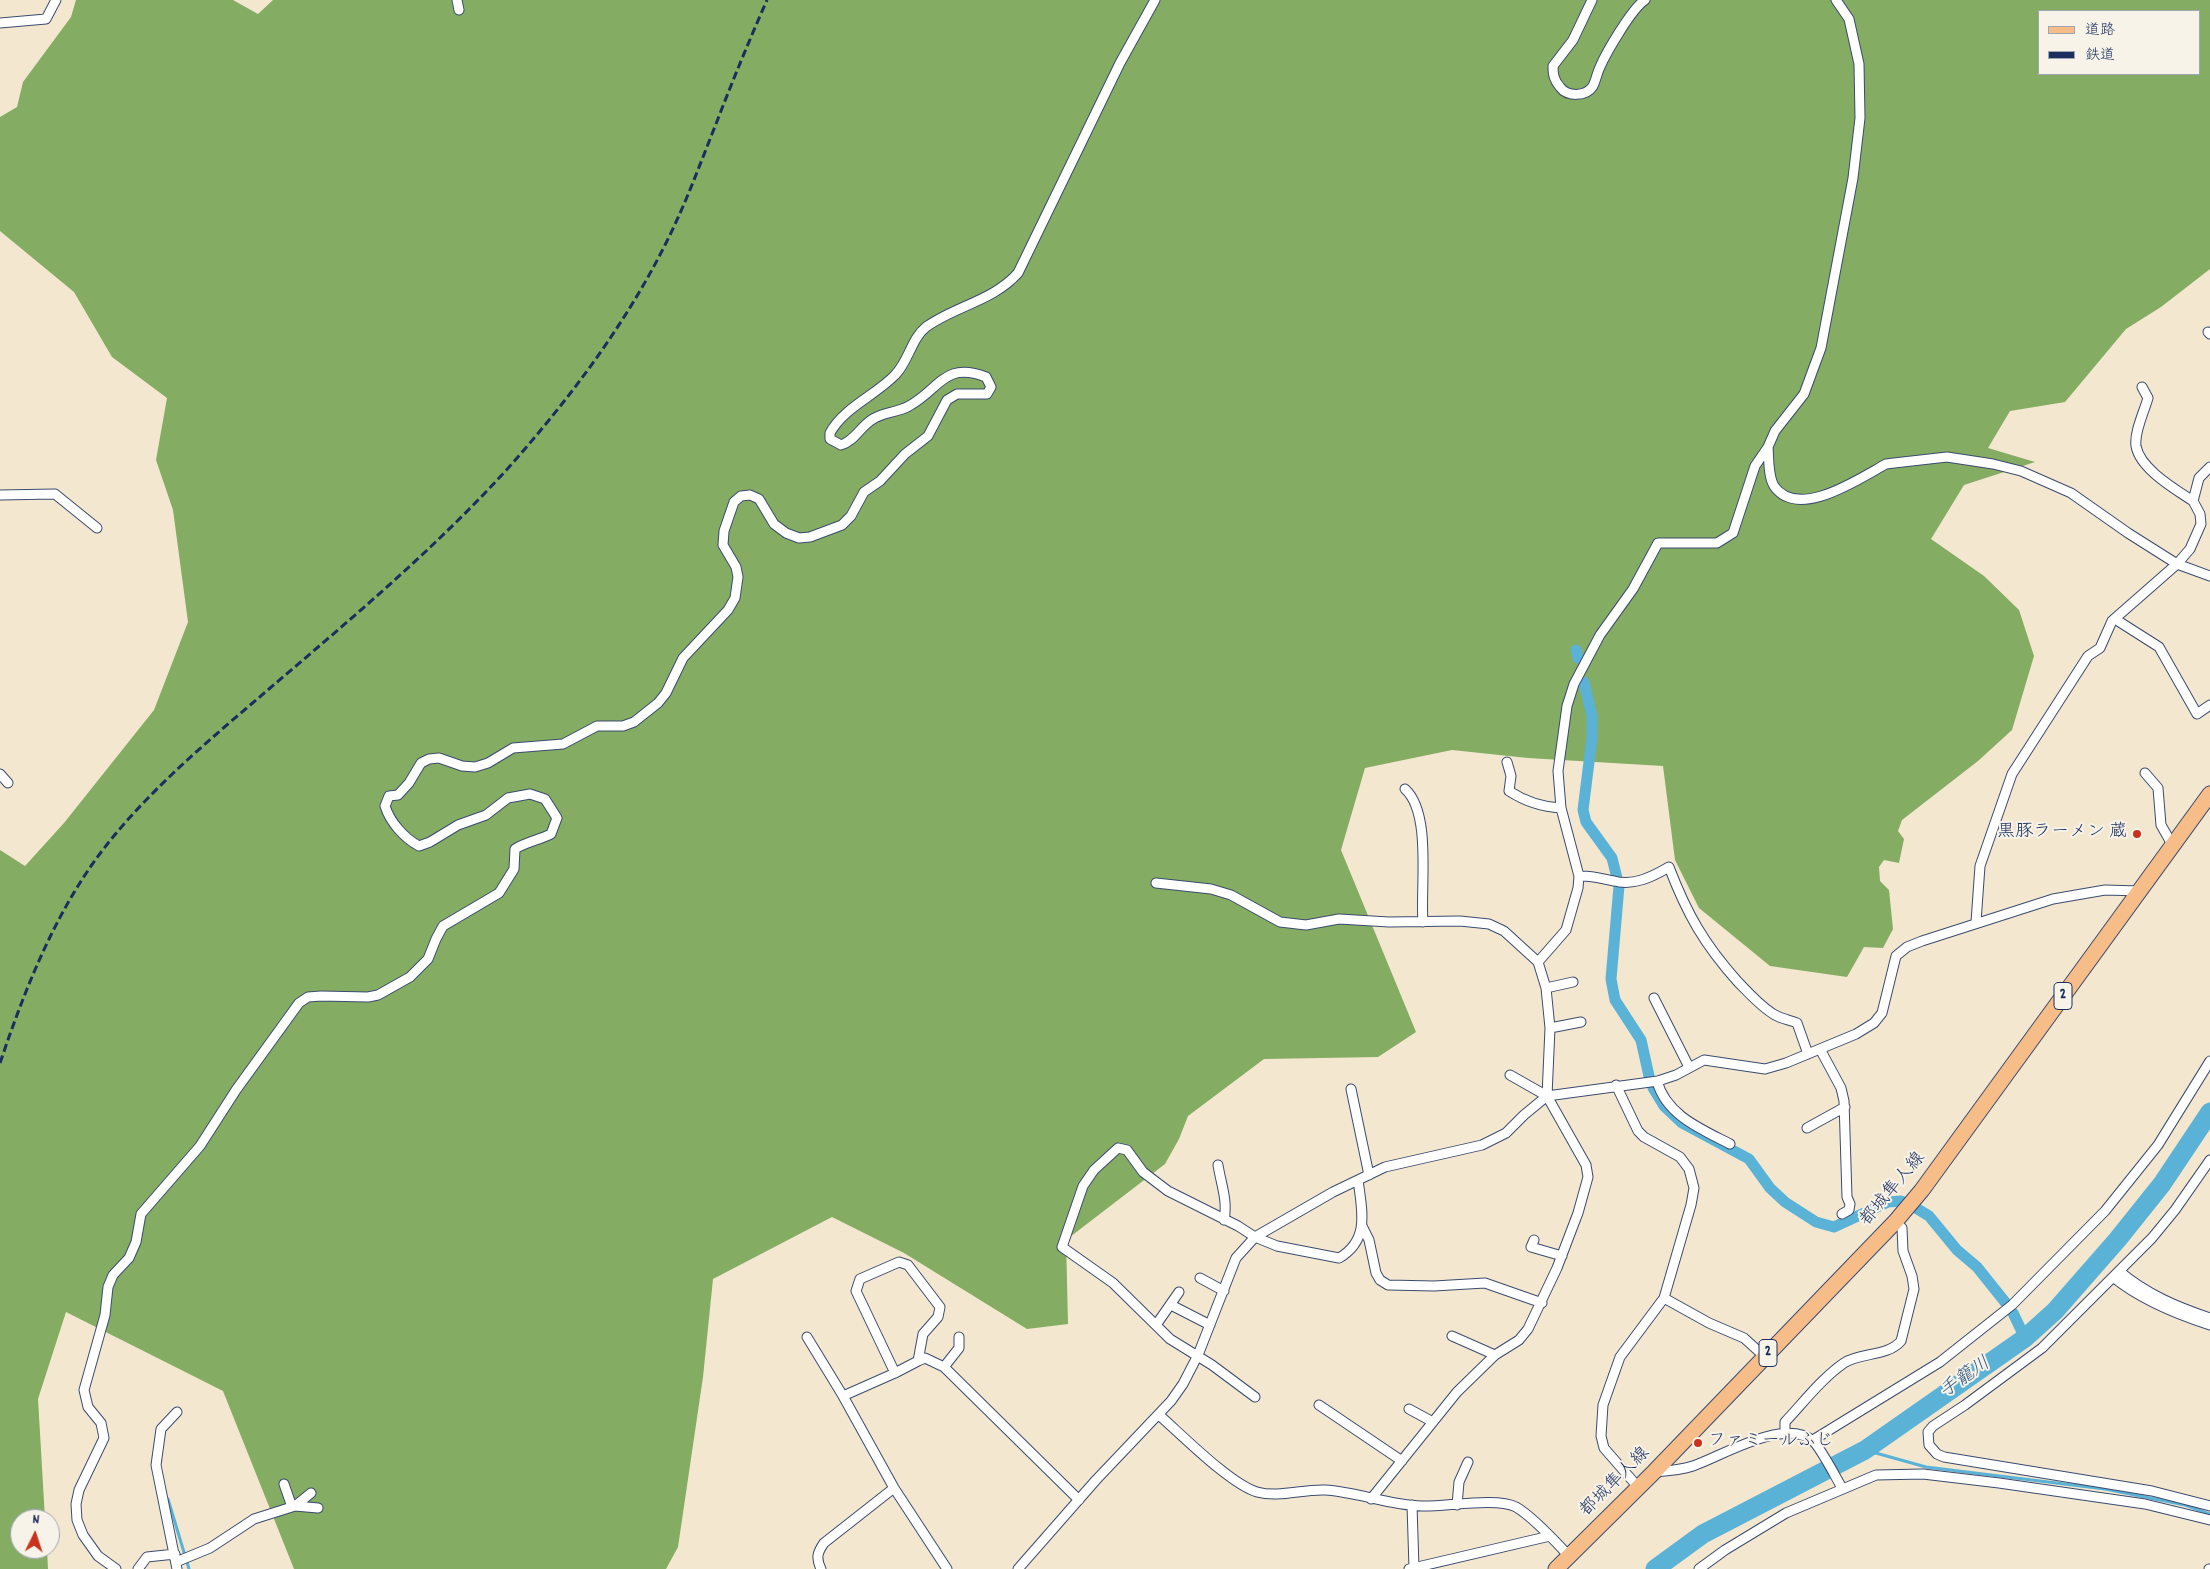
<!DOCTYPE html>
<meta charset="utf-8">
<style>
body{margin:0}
#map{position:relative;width:2210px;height:1569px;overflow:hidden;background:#f3e7d0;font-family:Dekko,"Klee One",sans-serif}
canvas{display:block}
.legend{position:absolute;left:2038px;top:10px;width:162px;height:65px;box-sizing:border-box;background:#f7f3e8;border:1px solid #9fa5b1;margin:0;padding:6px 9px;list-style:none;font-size:15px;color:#1b2f5e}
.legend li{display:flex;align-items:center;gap:10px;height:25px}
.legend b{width:25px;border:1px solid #9fa5b1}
.north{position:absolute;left:10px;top:1509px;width:50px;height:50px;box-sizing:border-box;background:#f7f3e8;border:1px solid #9fa5b1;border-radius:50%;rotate:4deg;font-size:14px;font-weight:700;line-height:20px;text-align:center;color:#1b2f5e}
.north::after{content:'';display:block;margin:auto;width:18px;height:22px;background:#c8321e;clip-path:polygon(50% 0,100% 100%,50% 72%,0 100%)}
</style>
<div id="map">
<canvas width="2210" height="1569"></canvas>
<ul class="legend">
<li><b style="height:6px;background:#f7bd88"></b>道路</li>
<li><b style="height:6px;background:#1b2f5e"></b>鉄道</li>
</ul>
<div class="north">N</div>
</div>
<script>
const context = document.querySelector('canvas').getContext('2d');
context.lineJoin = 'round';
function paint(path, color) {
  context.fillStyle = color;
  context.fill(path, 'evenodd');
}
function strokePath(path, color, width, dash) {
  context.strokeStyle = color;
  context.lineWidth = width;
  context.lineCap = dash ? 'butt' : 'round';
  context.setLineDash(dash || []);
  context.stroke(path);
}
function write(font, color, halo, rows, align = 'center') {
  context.font = font + ' Dekko,"Klee One",sans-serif';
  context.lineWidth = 4;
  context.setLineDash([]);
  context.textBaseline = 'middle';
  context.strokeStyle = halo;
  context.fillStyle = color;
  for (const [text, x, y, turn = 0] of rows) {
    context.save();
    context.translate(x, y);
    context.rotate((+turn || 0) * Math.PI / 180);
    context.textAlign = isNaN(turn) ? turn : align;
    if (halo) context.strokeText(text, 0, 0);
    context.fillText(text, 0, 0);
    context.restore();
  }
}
paint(new Path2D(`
 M76 0H233L258 14 273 0H2210V269L2161 307 2126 329 2065 402 2010 411 1988 448 2035 462 1964 485 1931 539 1984 576 2019 610 2034 656 2012 730 1978 761 1902 820 1898 831 1904 839 1899 863 1884 860 1879 867 1880 881 1889 890 1893 929 1883 948 1864 947 1847 977 1770 966 1699 908 1675 860 1663 766 1528 758 1452 750 1365 768 1341 850 1416 1032 1378 1057 1264 1059 1188 1116 1179 1139 1165 1164 1066 1240 1068 1324 1027 1329 904 1253 832 1217 713 1279 703 1377 678 1547 666 1569H294L223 1391 66 1312 38 1399 45 1519H20V1549H47L48 1569H0V850L25 866 64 823 154 710 188 622 173 510 156 460 167 398 112 357 74 292 0 231V117L17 107 23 82 71 17ZM2039 11H2199V74H2039Z`), '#84ac62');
strokePath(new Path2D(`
 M1865 1450 1926 1467 2105 1489 2185 1505 2210 1514
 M168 1499 189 1569`), '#5ab2d7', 3);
strokePath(new Path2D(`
 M1576 650 1578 658
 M1584 682 1592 716V738L1583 810 1586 822 1612 858 1617 878
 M1619 886 1611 979 1615 1000 1641 1040 1649 1076
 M1653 1088 1664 1106 1682 1123 1749 1159 1770 1188 1785 1202 1816 1222 1834 1227 1888 1202 1901 1201 1916 1208 1929 1216 1957 1250 1977 1267 2005 1302
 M2013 1313 2025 1338`), '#5ab2d7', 11);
strokePath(new Path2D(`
 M1655 1569 1703 1534 1865 1450 2025 1338 2055 1311 2118 1239 2162 1184 2210 1112`), '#5ab2d7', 19);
const street = new Path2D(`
 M457 0 459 10
 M1592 0 1573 40 1553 66C1553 75 1554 80 1560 87 1567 97 1586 97 1593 86 1596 80 1597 73 1600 67 1606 53 1632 8 1645 0
 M0 23 46 19 56 0
 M2208 332 2210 334
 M2142 387 2148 398C2144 412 2134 432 2136 446 2140 469 2175 489 2193 501
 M1768 447C1769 459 1768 476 1774 486 1798 521 1860 478 1886 464L1894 463 1947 457 1993 464 2021 471 2071 493 2128 533 2177 564 2210 576
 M0 495 55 494 97 528
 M2115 619 2159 647 2197 714 2210 705
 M1507 762 1511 776 1509 791C1526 802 1541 807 1561 808
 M2145 773 2158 788 2161 825 2173 846
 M0 774 8 783
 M1405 789C1432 813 1420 888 1423 922
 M1579 876C1592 875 1602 879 1614 881 1634 886 1652 877 1669 867 1687 914 1704 944 1738 982 1750 994 1761 1007 1775 1015 1782 1019 1790 1020 1797 1023L1808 1054
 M1156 883 1211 889 1231 895 1280 922 1306 925 1339 919 1389 922 1460 921 1489 924 1504 931 1538 962 1546 988 1550 1028 1547 1096
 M1976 922 1980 866 2012 774 2088 656 2100 648 2112 621 2177 564 2190 549 2201 524 2200 514 2193 501 2199 478 2210 467
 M1538 962 1566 930 1578 888 1579 876 1561 808 1558 771 1567 706 1574 684 1600 635 1633 589 1658 543H1717L1733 533 1755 466 1768 447 1775 431 1804 394 1821 348 1853 178 1860 118 1859 64 1849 19 1836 0
 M1546 988 1573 982
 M1654 998 1689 1067
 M1550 1028 1581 1022
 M1820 1049 1841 1088 1844 1101 1847 1197 1850 1204 1849 1210 1842 1214
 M1657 1081C1666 1115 1701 1129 1730 1144
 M1616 1085 1638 1131 1644 1137 1680 1157 1689 1169 1694 1188 1691 1205 1664 1298 1620 1357 1603 1405 1601 1436 1604 1448 1638 1487
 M1351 1089 1369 1175
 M1807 1128 1845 1107
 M2210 1160 2175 1210 2152 1238 2042 1348 1965 1405 1933 1426 1928 1432 1929 1445 1937 1454 1944 1457 2152 1491 2210 1506
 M1218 1165C1221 1184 1228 1201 1224 1220
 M1362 1226 1369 1240 1376 1273 1380 1280 1388 1285 1434 1286 1485 1283 1542 1303
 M1534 1240 1531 1247 1562 1256
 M2119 1271C2146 1294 2177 1307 2210 1318
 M2113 1277C2141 1300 2176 1314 2210 1325
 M1200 1278 1224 1291
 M1664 1298 1709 1323 1744 1338 1765 1357
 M1171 1305 1210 1325
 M1156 1325 1179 1292
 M1452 1336 1495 1355
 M807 1337 843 1396 894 1488 947 1569
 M944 1367 959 1348V1337
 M895 1373 918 1361
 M843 1396 895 1373 856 1291 860 1279 899 1262 908 1265 940 1307 938 1317 923 1334 918 1361 925 1358 944 1367 1079 1500
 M1255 1397 1212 1365 1170 1339 1113 1283 1062 1247 1083 1186 1094 1170 1118 1148 1127 1150 1143 1172 1168 1191 1238 1226 1255 1237 1277 1246 1339 1258C1370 1240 1362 1211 1358 1180
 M1319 1405 1402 1461
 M1409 1409 1433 1422
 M177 1412 161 1429 156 1465 177 1569
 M1159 1415C1182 1435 1230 1484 1257 1492 1279 1498 1302 1489 1325 1490 1358 1492 1388 1505 1422 1506 1444 1507 1497 1497 1516 1507 1530 1515 1557 1543 1569 1556
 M1785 1432V1422C1803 1403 1822 1378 1844 1363 1861 1352 1887 1357 1901 1341L1914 1289 1912 1276 1903 1251 1902 1228 1895 1222
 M1813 1440 1940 1362 2012 1305 2105 1211 2158 1145 2210 1061
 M1655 1472C1668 1471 1681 1470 1693 1466 1722 1456 1783 1418 1812 1440 1820 1446 1836 1478 1842 1488
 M284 1484 292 1507
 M1371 1499 1457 1392 1495 1355 1519 1340 1528 1329 1557 1268 1578 1213 1588 1177 1586 1165 1547 1096 1510 1075
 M1412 1505 1414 1568
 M1457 1505 1459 1482 1468 1462
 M295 1506 311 1493
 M176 1562 210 1548 254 1519 295 1506 318 1508
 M116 1569 98 1556 83 1535 77 1520 76 1504 79 1490 104 1438 101 1423 88 1407 84 1390 105 1315 108 1287 113 1275 129 1258 136 1242 141 1214 200 1146 236 1090 299 1003 308 997 321 996 368 997 378 995 410 977 428 959 436 939 443 926 499 893 514 869 515 849C526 842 539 840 551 834L557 818 545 799 530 794 508 798 486 815 458 825 430 842 419 846C404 838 390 822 385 806L389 796 398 795 409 783 421 763 429 759 439 758 462 766 475 767 488 763 513 748 563 744 597 726H623L634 722 658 703 666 693 683 658 728 610 735 598 738 577 736 567 723 545 724 531 734 502 741 496 750 495 759 499 774 524 786 533 799 538 810 537 842 525 851 516 864 492 880 481 905 454 928 436 947 400 957 394H987L991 387 986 377C944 361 940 389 909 406 897 413 881 412 870 421 860 428 853 442 841 445L830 439V433C843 408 876 395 895 375 909 361 911 339 926 327 955 306 993 301 1018 273L1120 63 1155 0
 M138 1569 147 1557 175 1554
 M821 1569C816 1558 817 1553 824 1543L894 1488
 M1018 1569 1096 1480 1171 1401 1183 1384 1198 1355 1236 1258 1255 1237 1333 1192 1385 1167 1482 1145 1506 1133 1524 1115 1547 1096 1658 1081 1676 1075 1704 1060 1765 1069 1786 1063 1856 1034 1874 1023 1882 1013 1896 956 1907 947 1922 941 2053 899 2105 890 2140 891
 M1409 1569 1550 1536
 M1699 1569 1725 1550 1786 1513 1876 1475 1923 1474 1999 1483 2145 1504 2210 1520
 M2209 1569H2210`);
const primary = new Path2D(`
 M1556 1569 1654 1472 1895 1222 1922 1190 2210 794`);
strokePath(street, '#3b4b6f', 11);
strokePath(primary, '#3b4b6f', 17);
strokePath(street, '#fff', 9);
strokePath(primary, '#f7bd88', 15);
strokePath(new Path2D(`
 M0 1063C23 995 49 928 89 869 136 800 207 742 269 689 352 618 437 547 510 466 570 398 626 324 667 241 686 203 700 164 716 124 732 82 749 41 767 0`), '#1b2f5e', 3, [8, 4]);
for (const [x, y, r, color] of [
 [2137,834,5,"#c8321e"],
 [1698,1443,5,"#c8321e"]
]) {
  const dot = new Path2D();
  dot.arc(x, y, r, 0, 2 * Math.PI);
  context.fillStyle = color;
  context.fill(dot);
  strokePath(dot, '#f7f3e8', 2);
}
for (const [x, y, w] of [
 [2063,996,18],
 [1768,1353,18]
]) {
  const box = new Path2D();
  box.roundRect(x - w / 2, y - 13.5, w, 27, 4);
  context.fillStyle = '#f7f3e8';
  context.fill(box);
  strokePath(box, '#1b2f5e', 1);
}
write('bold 16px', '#1b2f5e', null, [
 ["2",2063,996],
 ["2",1768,1353]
]);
write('18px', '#1b2f5e', '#f7f3e8', [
 ["黒豚ラーメン 蔵",2127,834],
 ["ファミールふじ",1708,1443,"left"]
], 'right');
write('18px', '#1b2f5e', '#f7f3e8', [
 ["都城隼人線",1894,1190,-50],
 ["都城隼人線",1616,1483,-45]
]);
write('italic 19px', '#2e5682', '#f7f3e8', [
 ["手籠川",1966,1379,-35]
]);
</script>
